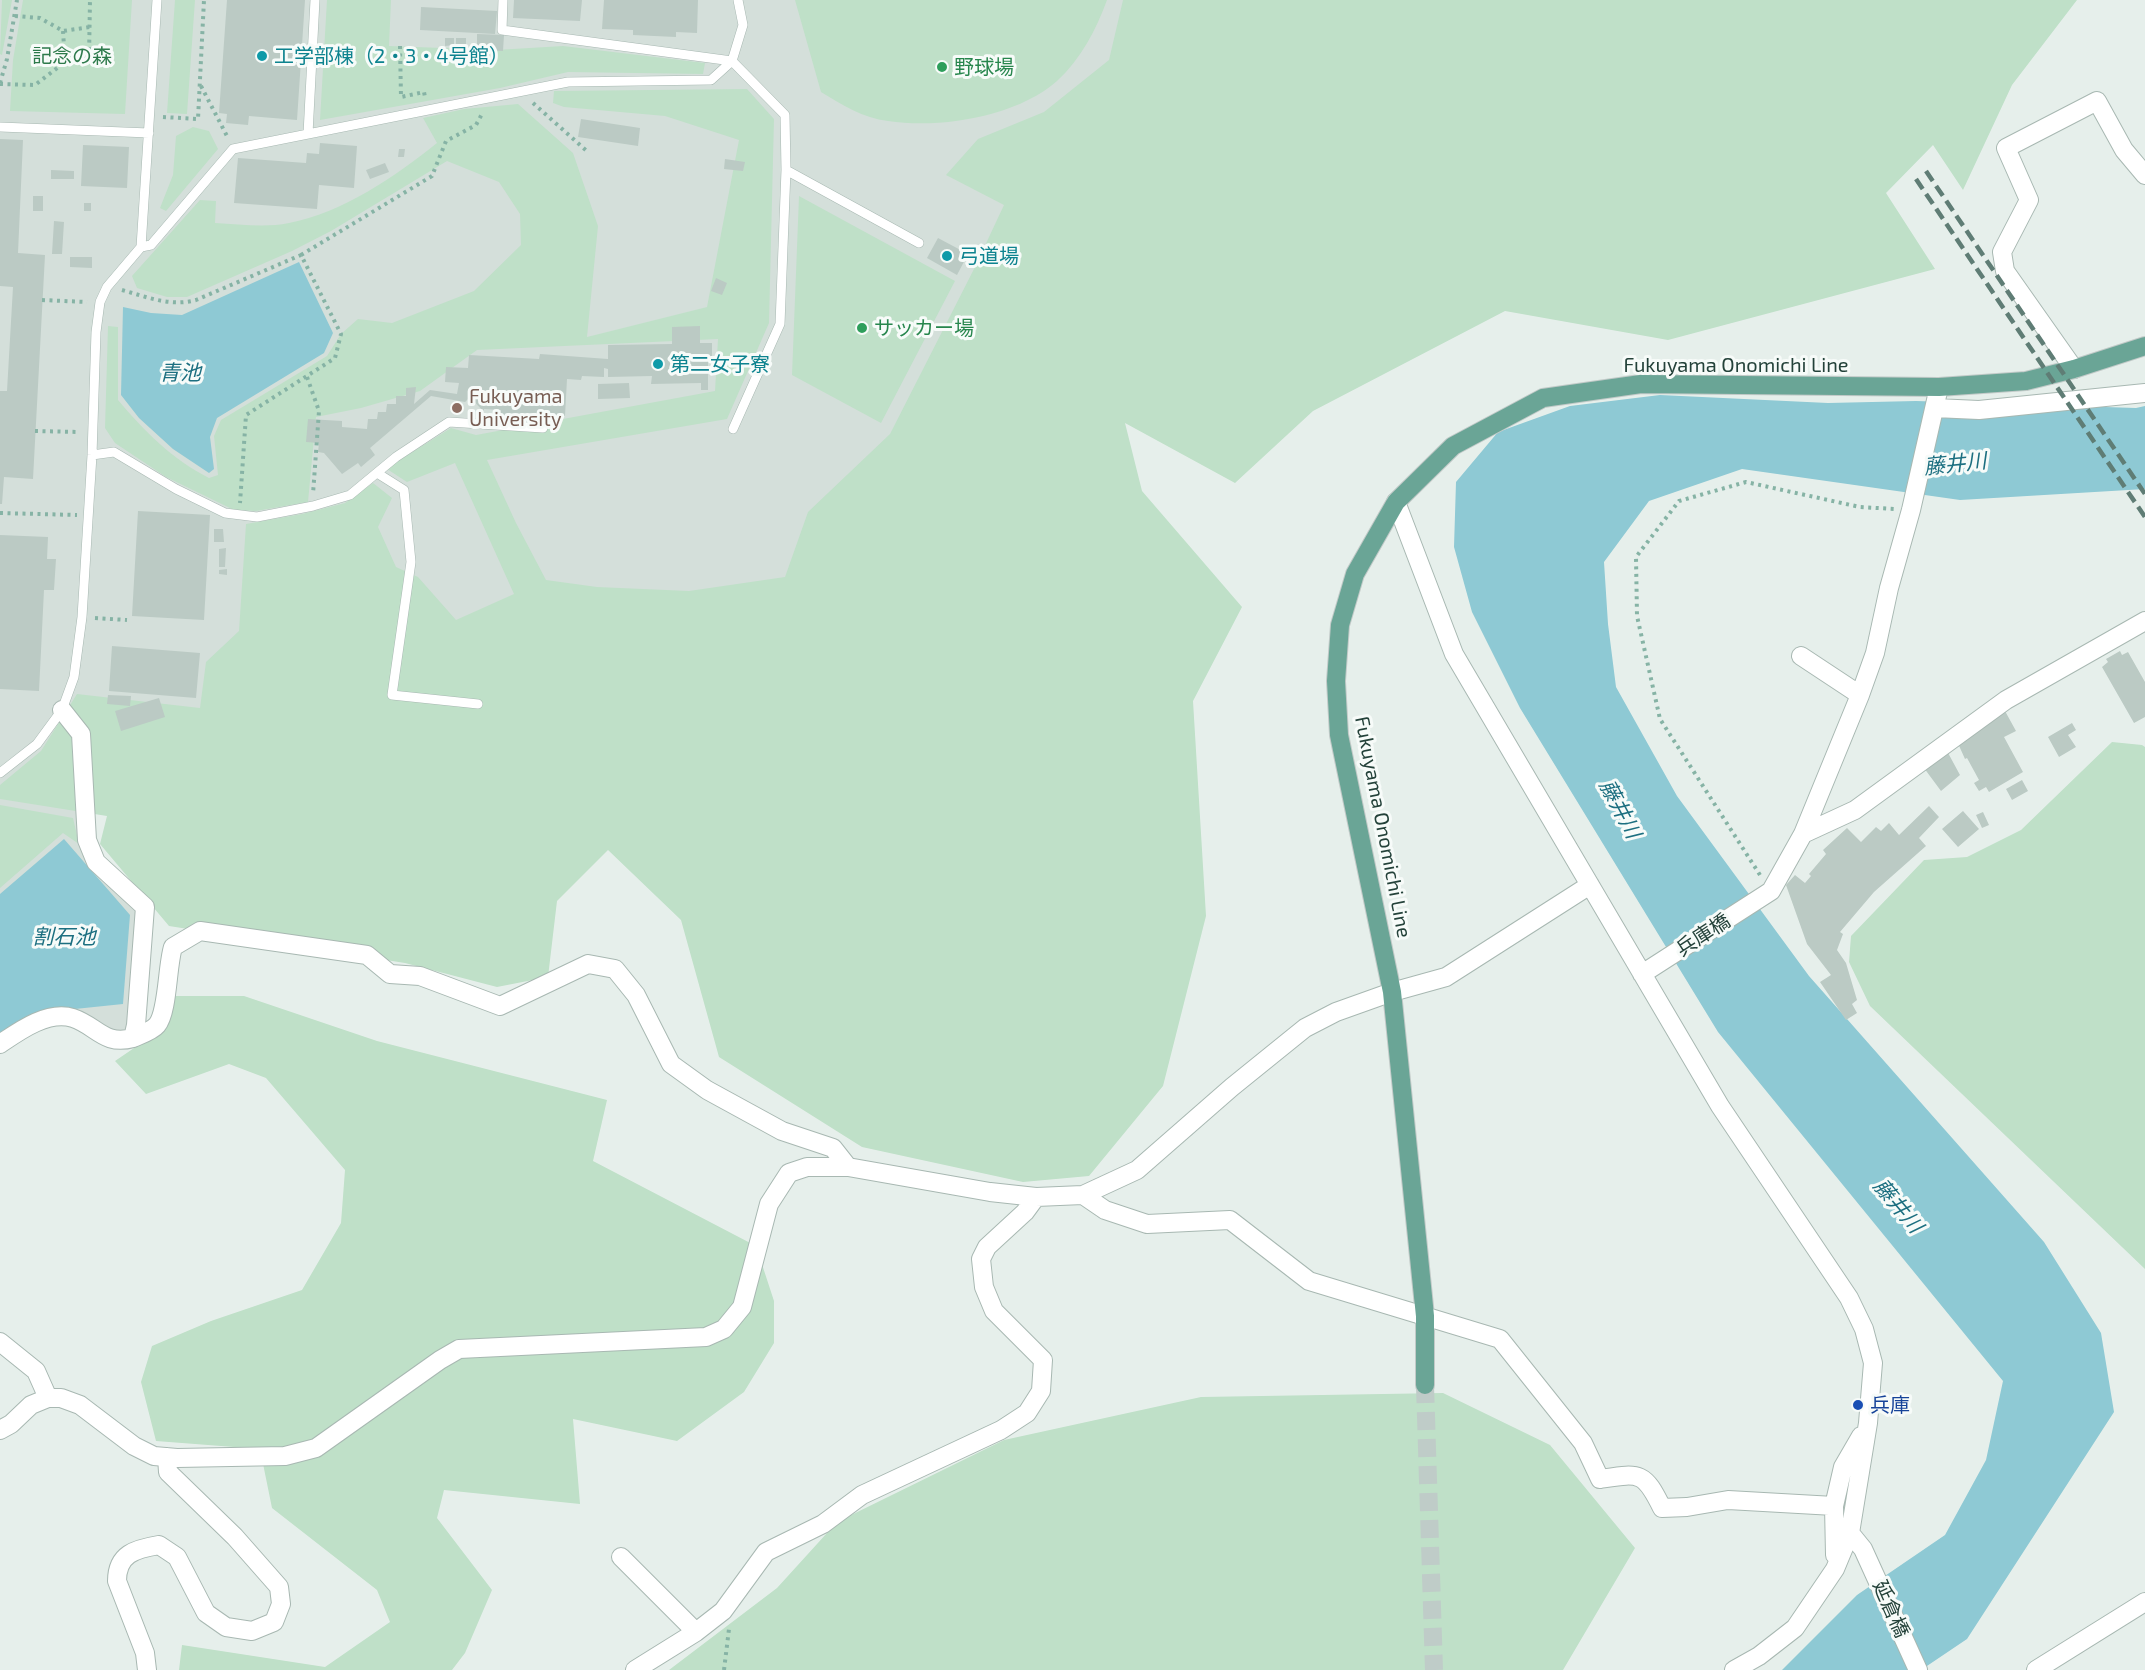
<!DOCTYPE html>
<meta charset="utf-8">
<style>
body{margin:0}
canvas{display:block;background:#e6efeb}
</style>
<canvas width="2145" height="1670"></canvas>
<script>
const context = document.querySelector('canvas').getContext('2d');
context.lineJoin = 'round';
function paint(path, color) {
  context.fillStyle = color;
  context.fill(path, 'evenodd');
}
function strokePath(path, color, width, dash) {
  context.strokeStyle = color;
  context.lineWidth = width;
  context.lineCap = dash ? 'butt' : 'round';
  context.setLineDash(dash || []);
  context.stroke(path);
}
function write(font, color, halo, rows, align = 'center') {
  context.font = font + ' "Exo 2","Noto Sans JP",sans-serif';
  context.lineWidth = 6;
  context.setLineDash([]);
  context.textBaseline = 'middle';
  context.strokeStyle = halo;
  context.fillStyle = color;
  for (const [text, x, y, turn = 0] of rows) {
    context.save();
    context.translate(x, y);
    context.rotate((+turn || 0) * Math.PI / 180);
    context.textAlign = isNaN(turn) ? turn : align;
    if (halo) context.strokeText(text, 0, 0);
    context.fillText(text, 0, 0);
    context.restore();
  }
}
paint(new Path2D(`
 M0 0H1136L1120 61 809 581 82 747 91 850 145 907 133 1038 55 1017 0 1051Z`), '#d4dfda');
paint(new Path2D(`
 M2 0H12L2 55 0 54Z
 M23 0H132L125 114 10 111 13 60Z
 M175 0H195L187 114 167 113Z
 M327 0H391L389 46 496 50 563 46 705 63 703 74 568 72 500 88 320 120Z
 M795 0H1107C1096 30 1081 59 1057 81 1016 117 940 129 888 121 863 118 842 105 821 92Z
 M1123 0H2077L2012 85 1963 190 1933 145 1886 193 1935 269 1668 340 1505 311 1313 411 1235 483 1125 423 1142 491 1242 607 1193 701 1206 916 1163 1086 1089 1176 1023 1182 862 1147 719 1057 681 920 608 850 557 901 548 977 497 987 405 963 169 926 100 844 107 816 0 799V785L41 751 77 694 200 708 206 662 239 631 246 524 302 514 345 503 373 483 392 498 378 527 396 567 418 577 456 620 514 594 455 463 407 482 387 469 398 461 451 428 476 435 715 391 718 339 477 350 420 391 361 408 316 417 308 502 256 511 234 510 166 477 115 443 105 428 108 326 118 327V400C144 431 172 459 209 478L218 475 214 436 221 420 327 356 341 334 358 319 392 323 474 291 521 245 520 214 499 182 447 161 331 231 292 251 187 297H167L137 288 132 276 200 200 216 201 215 223C239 224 265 228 289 223 342 213 396 176 437 143L423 118 464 109 518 104 573 153 598 226 587 337 707 307 739 140 665 116 564 107 553 103 554 91 747 89 774 119 769 323 727 419 487 460 516 523 546 580 597 587 689 591 785 577 808 512 890 434 974 269 1004 205 946 175 978 139 1044 112 1109 60Z
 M193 127 209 131 218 149 166 211 160 208 173 175 176 136Z
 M799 196 955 281 881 423 792 375Z
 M2112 742 2142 745 2145 747V1269L1870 1006 1849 962 1851 936 1924 860 1967 857 2021 830Z
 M0 805 73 818 79 844 63 833 0 888Z
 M175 996H244L377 1041 607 1100 593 1161 756 1246 774 1301V1343L744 1392 677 1441 573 1419 580 1504 444 1490 437 1518 492 1590 465 1653 452 1670H179L182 1645 325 1667 390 1622 377 1590 272 1508 260 1449 156 1441 141 1382 152 1346 211 1321 302 1290 341 1223 345 1170 266 1078 229 1064 146 1094 115 1061 165 1027Z
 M1443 1393 1550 1445 1635 1548 1563 1670H669L777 1588 837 1522 1004 1440 1201 1397Z`), '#bfe0c8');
paint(new Path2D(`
 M299 262 333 333 324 353 217 418 210 437 214 469 209 473 173 449 139 418 121 395 123 307 151 313 182 315Z
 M1660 395 1828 403 1916 401 2136 408 2145 406V489L1960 500 1742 469 1649 501 1604 562 1608 624 1616 687 1677 796 1809 976 2044 1242 2101 1333 2114 1412 1967 1639 1921 1670H1782L1857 1595 1945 1535 1986 1460 2003 1381 1718 1032 1520 708 1472 612 1454 547 1456 482 1498 432 1570 406Z
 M64 839 130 915 123 1004 46 1012 0 1040V894Z`), '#8ec9d4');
paint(new Path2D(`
 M227 0H305L297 120 249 116 248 125 226 123 227 114 219 113Z
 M514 0H582L580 21 513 18Z
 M604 0H698L697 33 676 32V37L633 35V30L602 29Z
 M421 7 497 11 495 34 420 30Z
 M477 34 504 35 503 51 477 50Z
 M445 38H454V45L445 46Z
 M456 38H466V45H456Z
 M581 119 640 128 638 146 578 137Z
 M0 139 23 140 18 253 45 255 33 479 4 477 2 504H0V391H7L13 287 0 286Z
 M320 143 357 146 354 188 319 185 317 209 234 203 238 158 306 163 307 153 319 154Z
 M83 145 129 147 127 188 81 186Z
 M399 149H405L404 157H398Z
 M725 159 745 162 743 171 724 169Z
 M385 163 389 172 370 179 366 170Z
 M51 170 74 171V179H51Z
 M33 196H43V211H33Z
 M84 203H91V211H84Z
 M54 221 64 222 62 254H52Z
 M938 238 968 254 957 275 927 258Z
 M70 257H92V268L70 267Z
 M716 278 727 283 722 295 711 291Z
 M700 326V343H712V360H708V390H701V383L651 384 652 376 608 377V369L604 368V377L582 376 581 380 567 379 565 416 519 414V418L501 417V410L484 409V412L470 397 465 402 431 396 370 448 375 455 361 467 358 463 342 474 324 453 318 452 319 443 306 442 308 419 342 421V427L367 429 368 419H377L378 412H386L387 404H396V396H406V388L416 387 414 404 430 390 457 394 459 383 445 382 446 367 468 368 469 355 539 359 540 354 608 359V345L672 344V327Z
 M629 383 630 398 598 399V384Z
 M138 511 210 515 204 620 132 616Z
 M214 529H223L224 542H214Z
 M0 535 48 537 47 559H56L54 590H44L39 691 0 689Z
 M226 548 225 567H219V549Z
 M227 569V575L219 574V570Z
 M112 646 200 653 196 698 109 691Z
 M2120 651 2122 655 2128 652 2145 682V717L2134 723 2102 667 2108 662 2106 659Z
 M108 695 131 696 130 706 107 704Z
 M159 698 165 717 121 731 115 711Z
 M2005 711 2016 731 2004 737 2023 772 1989 792 1986 787 1979 791 1974 783 1979 780 1967 758 1965 759 1956 739Z
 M2072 723 2076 730 2068 735 2076 747 2059 757 2048 737Z
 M1947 751 1960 775 1941 791 1924 768Z
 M2022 780 2028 791 2012 800 2006 789Z
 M1929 806 1939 817 1919 838 1926 846 1874 892 1840 932 1843 934 1837 950 1846 963 1857 1000 1852 1004 1857 1013 1846 1020 1820 982 1831 975 1807 944 1786 885 1795 875 1805 883 1811 876 1809 874 1826 854 1823 850 1847 828 1861 842 1876 827 1881 831 1889 823 1899 835Z
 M1963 811 1979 829 1958 847 1942 829Z
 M1983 812 1989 825 1982 828 1976 815Z`), '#bbcac4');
strokePath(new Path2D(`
 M1425 1385 1434 1670`), '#bfccc8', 18, [18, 9]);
const service = new Path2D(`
 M503 0 502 30 732 61 785 115 786 170 780 324 733 429
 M0 127 149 133
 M308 134 315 0
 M786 170 919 243
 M141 247 151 245 233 149 568 82 711 80 732 61 743 25 738 0
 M92 455 114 452 176 489 225 513 257 517 313 506 350 495 396 457 449 422 543 428
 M377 473 404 490 411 562 392 695 478 704
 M0 773 37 744 62 710 74 677 82 617 92 455 96 332 100 302 107 287 141 247 157 0`);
const minor = new Path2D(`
 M2074 369 2005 271 2002 252 2029 200 2006 148 2097 101 2124 150 2145 175
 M1935 408 1979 410 2145 393
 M1396 502 1454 654 1720 1106 1849 1298 1864 1329 1873 1363 1868 1423 1850 1533 1835 1569 1795 1628 1759 1656 1734 1670
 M1801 656 1860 695
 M1803 834 1855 810 2006 700 2145 621
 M1642 974 1771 891 1803 834 1860 695 1875 653 1889 588 1911 510 1939 387
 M133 1038C140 1035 152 1031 157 1025 168 1012 167 966 173 947L200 931 367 955 390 974 420 976 500 1006 588 964 615 969 636 995 671 1064 707 1090 782 1131 833 1148 848 1167
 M0 1044C19 1031 48 1010 73 1018 97 1026 104 1046 133 1038L136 1025 145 907 96 862 87 840 81 734 62 710
 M1083 1195 1105 1210 1147 1224 1230 1220 1309 1281 1500 1339 1583 1443 1600 1479C1640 1473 1644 1471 1662 1508L1687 1507 1728 1500 1834 1506
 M0 1342 36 1371 48 1398
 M0 1430 11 1424 31 1405 48 1398H61L80 1405 134 1446 154 1456 177 1458 285 1456 316 1448 440 1360 459 1349 706 1337 724 1329 742 1307 769 1204 789 1173 807 1167H848L990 1192 1036 1197 1083 1195 1137 1170 1232 1087 1305 1028 1336 1012 1392 992 1446 977 1590 885
 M1850 1533 1863 1549 1918 1670
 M1835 1555 1834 1506 1843 1467 1861 1436
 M621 1557 696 1632
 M147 1670 145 1653 117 1581C117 1554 135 1549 159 1545L177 1557 206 1613 226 1627 252 1631 274 1622 281 1604 279 1587 235 1537 168 1472 167 1457
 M635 1670 696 1632 723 1611 766 1552 823 1524 862 1495 1001 1430 1027 1413 1041 1391 1043 1360 994 1311 984 1287 981 1259 987 1247 1025 1212 1036 1197
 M2036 1670 2145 1602`);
const primary = new Path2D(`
 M1425 1385V1316L1392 992 1339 735 1336 681 1340 625 1355 574 1396 502 1453 446 1543 398 1641 384 1939 387 2026 381 2074 369 2145 346`);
strokePath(service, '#a8b8b2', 10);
strokePath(minor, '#a8b8b2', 20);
strokePath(primary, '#c2cac8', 20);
strokePath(new Path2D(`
 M15 16 40 18 63 31 90 27
 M63 31 65 62
 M400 46 401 97 424 92 425 97
 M0 83 7 59 17 0
 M0 84 35 85 65 62 89 58 90 0
 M201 86 228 138
 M533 103 588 152
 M163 117 198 119 204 0
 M301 255 432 176 446 141 476 125 483 112
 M122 290C147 297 170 307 196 300L301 255 341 334 335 358 246 415 240 503
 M42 300 87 302
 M307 377 319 411 313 494
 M35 431 79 432
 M0 513 77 515
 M95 618 127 620
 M1760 875 1660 719 1637 616 1636 557 1679 501 1746 482 1860 507 1894 509
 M724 1670 729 1629`), '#86b3a5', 4, [3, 4.5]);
strokePath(service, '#fff', 9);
strokePath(minor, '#fff', 18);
strokePath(primary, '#6aa596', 18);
strokePath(new Path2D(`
 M1926 171 2145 494
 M1916 179 2145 517`), '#5f7d75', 4.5, [12, 6]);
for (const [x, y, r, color] of [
 [262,56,6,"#0f9aa8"],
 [942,67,6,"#2e9e5b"],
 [947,256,6,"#0f9aa8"],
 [862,328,6,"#2e9e5b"],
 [658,364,6,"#0f9aa8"],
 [457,408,6,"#8d6e63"],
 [1858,1405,6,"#1a4fb4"]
]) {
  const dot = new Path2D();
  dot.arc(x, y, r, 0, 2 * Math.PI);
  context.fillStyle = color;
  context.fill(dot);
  strokePath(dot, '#f7fbf9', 2);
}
write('20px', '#2d7a4b', '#f7fbf9', [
 ["記念の森",72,56]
]);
write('20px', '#0d838f', '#f7fbf9', [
 ["工学部棟（2・3・4号館）",274,56],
 ["弓道場",959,256],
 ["第二女子寮",670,364]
], 'left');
write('20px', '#27864d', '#f7fbf9', [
 ["野球場",954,67],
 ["サッカー場",874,328]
], 'left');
write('20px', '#24423a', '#f7fbf9', [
 ["Fukuyama Onomichi Line",1736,365],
 ["Fukuyama Onomichi Line",1383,827,79],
 ["兵庫橋",1703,935,-33],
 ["延倉橋",1891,1609,66]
]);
write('20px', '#785e54', '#f7fbf9', [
 ["Fukuyama",469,396],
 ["University",469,419]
], 'left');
write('20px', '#164399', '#f7fbf9', [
 ["兵庫",1870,1405]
], 'left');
write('italic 21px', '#1c6f80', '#f7fbf9', [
 ["青池",180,373],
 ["藤井川",1955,464,-6],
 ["藤井川",1620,809,62],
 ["割石池",64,937],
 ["藤井川",1898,1206,50]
]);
</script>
